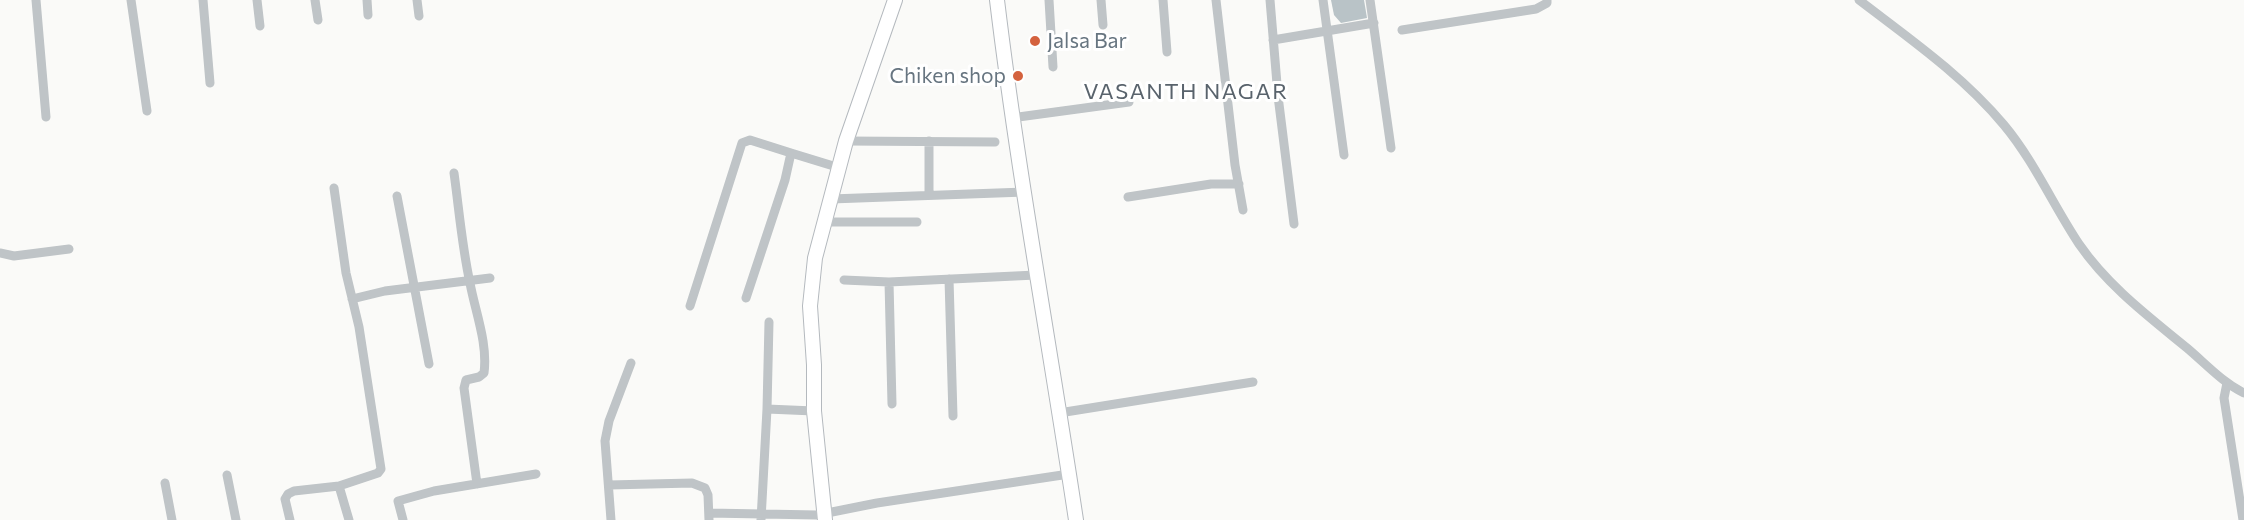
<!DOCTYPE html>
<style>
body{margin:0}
canvas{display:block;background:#fafaf8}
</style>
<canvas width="2244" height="520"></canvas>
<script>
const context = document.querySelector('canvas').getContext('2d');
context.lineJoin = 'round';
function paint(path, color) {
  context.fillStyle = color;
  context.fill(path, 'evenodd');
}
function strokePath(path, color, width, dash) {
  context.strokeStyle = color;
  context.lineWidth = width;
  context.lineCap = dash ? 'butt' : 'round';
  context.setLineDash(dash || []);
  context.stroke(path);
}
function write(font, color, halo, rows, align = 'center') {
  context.font = font + ' Commissioner,sans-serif';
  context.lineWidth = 6;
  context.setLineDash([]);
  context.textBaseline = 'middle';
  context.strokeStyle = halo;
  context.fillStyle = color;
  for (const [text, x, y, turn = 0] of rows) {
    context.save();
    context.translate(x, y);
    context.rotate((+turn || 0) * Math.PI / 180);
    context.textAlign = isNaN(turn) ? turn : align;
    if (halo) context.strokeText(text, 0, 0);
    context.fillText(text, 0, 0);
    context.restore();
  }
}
paint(new Path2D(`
 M1331 0H1364L1367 18 1341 23 1334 15Z`), '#b9c3c7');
const secondary = new Path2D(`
 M997 0C1018 174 1050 347 1076 520
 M825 520 814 411V365L810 306 815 258 846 141 895 0`);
strokePath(secondary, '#b4b9be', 16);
strokePath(new Path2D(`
 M36 0 46 117
 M131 0 147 111
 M203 0 210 83
 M257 0 260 26
 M315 0 318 20
 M367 0 368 15
 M417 0 419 16
 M1049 0 1053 67
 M1101 0 1103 25
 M1163 0 1167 52
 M1216 0 1235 165 1243 210
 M1270 0 1278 96 1294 224
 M1323 0 1344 155
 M1370 0 1391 148
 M1859 0C1910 39 1962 75 2004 125 2034 161 2053 205 2079 244 2108 286 2148 316 2187 348 2206 364 2222 382 2244 393
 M1402 30 1536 9 1547 3V0
 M1273 40 1374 23
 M1011 118 1129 102
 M846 141 995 142
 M454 173C459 209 462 247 470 283 475 311 488 343 484 373L479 377 466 380 464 388 477 484
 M929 195V141
 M397 196 429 364
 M1128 197 1211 184H1239
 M831 199 1025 192
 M825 222H917
 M0 253 14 256 69 249
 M949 279 953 416
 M844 280 889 282 1036 275
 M889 282 892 404
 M746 298 785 180 791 153 840 168
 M352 299 385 291 490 278
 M690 306 742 143 750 140 791 153
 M2227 383 2224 398 2243 520
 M767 409 814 411
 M1059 413 1253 382
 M227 475 236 520
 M165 483 172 520
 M609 485 692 483 705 488 708 495 709 520
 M339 486 349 520
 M709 513 817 515 877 503 1069 474
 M290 520 285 499 288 494 294 491 339 486 378 473 381 469 359 327 346 273 334 188
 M403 520 398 501 434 491 536 474
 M611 520 605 441 609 421 631 363
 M761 520 767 409 769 322`), '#bfc4c7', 9);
strokePath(secondary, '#fff', 14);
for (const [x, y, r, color] of [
 [1035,41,6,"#d4623e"],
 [1018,76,6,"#d4623e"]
]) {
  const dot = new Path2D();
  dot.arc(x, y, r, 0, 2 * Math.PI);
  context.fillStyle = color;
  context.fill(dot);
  strokePath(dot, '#fff', 2);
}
write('21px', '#677580', '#fff', [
 ["Jalsa Bar",1047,41],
 ["Chiken shop",1006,76,"right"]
], 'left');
context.letterSpacing = '1.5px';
write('22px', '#59636c', '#fff', [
 ["VASANTH NAGAR",1186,92]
]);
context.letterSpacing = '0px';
</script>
